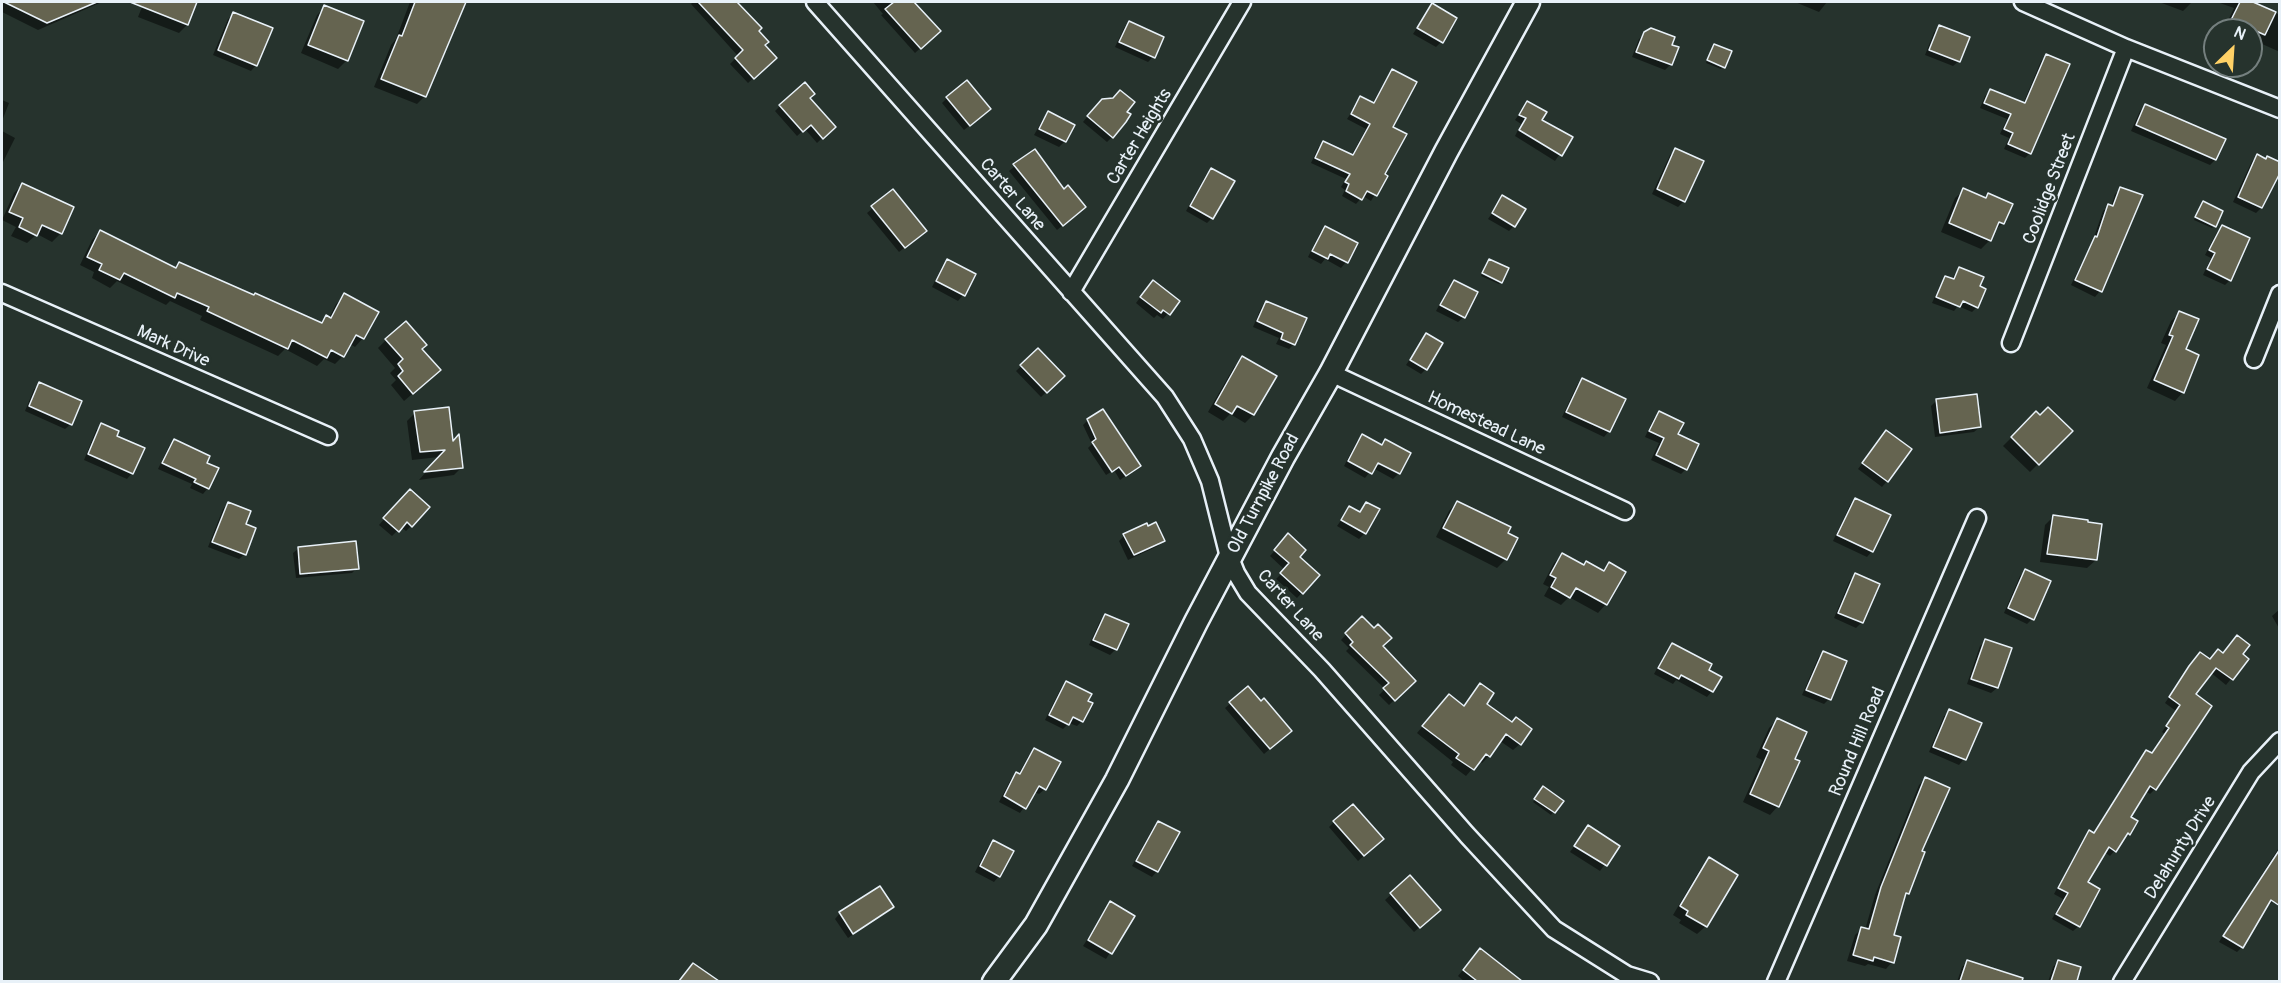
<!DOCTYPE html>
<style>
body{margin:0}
#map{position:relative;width:2281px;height:983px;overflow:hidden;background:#26332d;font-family:Pangolin,sans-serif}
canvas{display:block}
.frame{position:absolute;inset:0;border:3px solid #e8f1f8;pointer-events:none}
.north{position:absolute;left:2203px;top:18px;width:60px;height:60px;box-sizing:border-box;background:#26332d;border:2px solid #747f7e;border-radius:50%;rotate:25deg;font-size:16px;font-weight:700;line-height:24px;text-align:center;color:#e8f1f8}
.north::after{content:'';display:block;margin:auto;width:21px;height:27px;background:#ffd166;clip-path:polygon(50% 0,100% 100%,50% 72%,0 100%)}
</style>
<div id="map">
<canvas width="2281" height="983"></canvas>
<div class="frame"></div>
<div class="north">N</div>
</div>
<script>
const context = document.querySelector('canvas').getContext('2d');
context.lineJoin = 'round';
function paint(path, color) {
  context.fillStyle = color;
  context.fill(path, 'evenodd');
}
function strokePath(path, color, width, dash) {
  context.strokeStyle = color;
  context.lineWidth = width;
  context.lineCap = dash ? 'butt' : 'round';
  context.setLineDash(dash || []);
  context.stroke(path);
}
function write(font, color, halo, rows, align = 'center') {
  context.font = font + ' Pangolin,sans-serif';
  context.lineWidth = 5;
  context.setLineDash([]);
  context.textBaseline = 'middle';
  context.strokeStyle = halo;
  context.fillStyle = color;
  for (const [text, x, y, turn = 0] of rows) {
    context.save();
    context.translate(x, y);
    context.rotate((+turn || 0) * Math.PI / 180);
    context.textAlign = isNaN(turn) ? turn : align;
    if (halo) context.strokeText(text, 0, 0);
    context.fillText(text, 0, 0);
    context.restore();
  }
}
paint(new Path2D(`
 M2 2H102L38 30 2 12Z
 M144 2H196L187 25 179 33 138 17Z
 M410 2H463L425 96 417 104 374 87 391 45 396 39Z
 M693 2H736L757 31 763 45 775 58 748 83 730 64 738 56 691 4Z
 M873 2H913L939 31 915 53 881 15 883 14Z
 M1795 2H1827L1819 12Z
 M2159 2H2192L2183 11Z
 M2217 2H2250L2280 15V52L2251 39V30H2231L2225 27 2234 8Z
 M1432 5 1441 42 1436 47 1413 34Z
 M325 7 362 22 347 60 338 69 301 53 317 15Z
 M234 13 256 65 251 71 213 55 228 19Z
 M1130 22 1153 57 1148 62 1115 47 1124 28Z
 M1939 27 1959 61 1953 66 1925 55 1934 32Z
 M1645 33 1677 48 1670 65 1665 70 1632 57 1639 39Z
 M1712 48 1723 67 1721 69 1706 63Z
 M2046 56 2030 153 2025 158 2004 149 2009 138 2000 134 2007 119 1980 108 1985 96 1990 91 2023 104 2041 61Z
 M1393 71 1391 127 1383 175 1386 176 1371 201 1363 196 1356 204 1342 196 1345 190 1341 187 1346 179 1311 163 1318 148 1323 143 1351 156 1366 129 1347 119 1361 98 1372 104 1388 76Z
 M808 98 834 127 817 143 805 129 797 136 775 111 780 106Z
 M947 98 984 114 964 130 942 103Z
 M2 100 9 103 2 121Z
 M1527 103 1540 121 1571 137 1555 161 1515 136 1521 124 1515 120Z
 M1096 106 1125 112 1112 137 1107 142 1083 122Z
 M2145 106 2215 160 2210 165 2131 131 2140 111Z
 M1048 113 1073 125 1065 141 1059 147 1034 135 1043 119Z
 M2 131 15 138 2 164Z
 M1676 150 1684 201 1678 207 1652 194 1670 155Z
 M1034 151 1079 212 1057 230 1009 171Z
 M2257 156 2261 208 2256 213 2233 202 2252 161Z
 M1211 170 1212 218 1207 223 1186 211 1206 175Z
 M22 185 61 233 52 242 37 234 27 243 11 236 16 227 2 220 14 193Z
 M2121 189 2141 196 2100 291 2095 297 2071 285 2093 240 2103 211 2109 206 2111 207 2115 194Z
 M1964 190 1985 199 1989 195 2003 223 1994 231 1990 240 1981 249 1941 232 1955 198Z
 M893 191 919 236 899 252 867 213Z
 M1503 197 1514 226 1509 231 1488 219Z
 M2203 203 2215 226 2212 228 2194 220Z
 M2222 227 2230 280 2225 285 2203 275 2211 258 2205 255 2217 232Z
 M1325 228 1356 244 1346 262 1341 268 1325 259 1321 264 1308 257 1320 233Z
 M100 232 174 269 180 263 320 324 327 317 329 318 336 304 345 295 363 338 355 347 350 344 343 356 335 364 324 359 317 366 285 349 278 356 200 320 202 316 170 301 166 305 117 281 110 288 92 278 94 272 80 265 92 240Z
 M948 261 974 275 963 295 958 301 932 287 942 267Z
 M1487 263 1501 282 1499 284 1481 276Z
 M1959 268 1978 287 1977 307 1972 312 1958 306 1954 311 1932 303 1941 283 1946 277 1951 280Z
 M1454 282 1464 317 1458 322 1436 311 1449 287Z
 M1148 287 1178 302 1163 319 1157 315 1154 318 1136 303Z
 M1266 302 1294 344 1289 349 1276 344 1279 338 1253 327 1261 308Z
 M2180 313 2184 350 2183 392 2175 401 2147 388 2166 345 2161 343 2171 321Z
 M1426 335V369L1421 374 1406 365Z
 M386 340 421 349 431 378 404 401 391 385 396 380 390 373 395 368 378 348Z
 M1038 350 1063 376 1041 397 1016 371Z
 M1243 358 1275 377 1253 415 1245 423 1230 414 1223 421 1208 412 1234 367Z
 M1582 380 1609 431 1604 437 1562 417 1577 385Z
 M40 384 71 424 65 429 25 411 34 389Z
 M1936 401 1980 427 1974 432 1935 437 1931 406Z
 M415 413 452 443 462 467 454 475 419 480 439 457 412 460 407 421Z
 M1659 413 1676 435 1686 469 1681 474 1651 460 1659 443 1645 437 1654 418Z
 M2036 413 2071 431 2030 472 2003 446Z
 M1088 420 1139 466 1120 480 1114 470 1106 475 1088 448 1092 444 1083 425Z
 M102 425 115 436 132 473 127 479 84 460 96 430Z
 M1362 436 1381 446 1386 441 1409 454 1398 474 1393 479 1373 468 1365 478 1344 466 1357 441Z
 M1881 438 1887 481 1882 487 1858 469Z
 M174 441 205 463 208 488 203 494 190 488 192 484 158 469 169 446Z
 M404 496 411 526 406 531 401 527 392 536 379 525Z
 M1855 500 1872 551 1867 557 1833 541 1850 505Z
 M1457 502 1506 534V559L1497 568 1436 537 1449 511Z
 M228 503 244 525 245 554 239 559 208 547 223 509Z
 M1366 503 1365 533 1359 539 1337 526 1350 508 1358 513Z
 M2053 517 2096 560 2087 568 2040 562 2045 525Z
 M1124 536 1163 540 1158 546 1128 560 1119 541Z
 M1288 536 1298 557 1318 575 1297 598 1276 579 1285 570 1270 556Z
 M299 548 357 568 352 573 296 578 293 553Z
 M1563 554 1584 566 1601 572 1609 564 1606 604 1598 613 1569 597 1561 605 1544 596 1549 587 1543 584 1554 563Z
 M2026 571 2032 619 2027 624 2004 613 2020 576Z
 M1856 575 1862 622 1856 628 1834 618 1850 580Z
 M2280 609V630L2272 616Z
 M1106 615 1127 625 1116 649 1110 655 1089 645 1100 621Z
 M1362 618 1381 646 1414 681 1389 705 1379 695 1385 689 1346 651 1349 648 1341 640Z
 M1986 641 1997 688 1991 693 1967 684 1980 646Z
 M1672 645 1707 671 1712 691 1707 697 1676 680 1673 684 1654 674 1667 650Z
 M1823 652 1829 699 1824 704 1802 695 1818 658Z
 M2222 655H2241L2247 659 2226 685 2210 672 2194 695 2155 789 2150 794 2145 791 2129 818V834L2110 856 2104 852 2086 883 2079 926 2073 931 2052 919 2063 899 2054 894 2084 838 2090 832 2093 834 2141 757 2146 752 2151 755 2165 734 2162 732 2176 711 2165 703 2195 659 2209 661Z
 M1066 683 1082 721 1077 726 1069 723 1063 729 1045 720 1061 688Z
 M1480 685 1485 705 1520 744 1513 750 1500 741 1489 756 1482 763 1479 761 1466 776 1451 765 1453 762 1417 733 1442 703 1463 707Z
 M1231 703 1285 736 1264 754 1225 708Z
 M1950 711 1980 724 1964 759 1959 765 1929 752 1944 716Z
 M1777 720 1793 760 1778 806 1770 815 1743 802 1762 760 1756 757 1769 728Z
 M1035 749 1045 789 1039 794 1034 792 1020 813 999 802 1011 779 1018 775 1029 755Z
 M1926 778 1920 852 1907 893 1903 897 1892 936V962L1886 969 1868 964 1865 966 1847 961 1855 935 1861 929 1865 930 1875 895 1919 785Z
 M1541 791 1562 801 1551 815 1533 802Z
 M1334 822 1377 844 1358 861 1329 827Z
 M1158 823 1157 871 1152 877 1132 866 1153 828Z
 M1588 827 1618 846 1600 871 1570 852Z
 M994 842 1012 851 999 876 994 882 975 872 988 847Z
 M2280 846V891L2273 901 2268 906 2266 905 2242 947 2237 952 2219 942Z
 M1709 859 1706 926 1697 934 1679 923 1681 920 1673 915 1701 868Z
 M1410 877 1434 915 1414 932 1385 900Z
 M1111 903 1133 916 1106 959 1083 946Z
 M892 907 848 938 835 919 840 913Z
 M1475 955 1516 979 1514 982H1465L1458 976Z
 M2058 961 2079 968 2075 982H2048L2053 967Z
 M1967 962 2003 973 2001 982H1957L1962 967Z
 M693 965 716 982H679Z`), '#0007');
const building = new Path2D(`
 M4 2H97L47 23Z
 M130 2H197L188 25Z
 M415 2H466L426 97 381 79 399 35 402 36Z
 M698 2H737L762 28 759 31 769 42 765 45 777 58 754 79 735 58 743 50Z
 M894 2H914L941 31 921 49 885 9Z
 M2240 2H2253L2276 12 2265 35 2231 20Z
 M1432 3 1457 18 1443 43 1417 28Z
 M324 5 364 21 348 61 308 45Z
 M233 12 273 28 257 66 218 50Z
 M1129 21 1164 37 1155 58 1119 42Z
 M1939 25 1970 37 1960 62 1929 50Z
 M1651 28 1675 37 1672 45 1679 47 1672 65 1636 52 1644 32Z
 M1714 44 1732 51 1725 68 1707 60Z
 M2046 54 2070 64 2031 154 2008 144 2013 133 2004 129 2011 114 1984 103 1990 89 2025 103Z
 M1392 69 1417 82 1393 127 1407 134 1385 174 1388 176 1377 196 1367 191 1362 200 1346 191 1349 184 1345 182 1350 174 1315 158 1323 141 1353 155 1370 124 1351 114 1360 96 1374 103Z
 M967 80 991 109 970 126 946 97Z
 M805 82 815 94 810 98 836 127 823 139 811 125 803 132 779 105Z
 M1120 90 1135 102 1127 112 1131 114 1126 122 1113 138 1087 116 1102 99 1113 98Z
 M1527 101 1547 112 1542 120 1573 137 1562 156 1519 130 1526 118 1519 115Z
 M2145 104 2226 139 2216 160 2136 125Z
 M1048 111 1075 125 1066 142 1039 129Z
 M1675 148 1704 161 1685 202 1657 189Z
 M1035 149 1064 189 1068 185 1086 207 1063 226 1013 164Z
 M2257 154 2266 159 2267 156 2280 162V173L2262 208 2238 197Z
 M1211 168 1235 181 1213 219 1190 206Z
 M22 183 74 207 62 234 42 225 37 236 19 227 23 218 9 212Z
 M2120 187 2143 195 2102 292 2075 280 2095 236 2097 237 2108 204 2113 206Z
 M1963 188 1986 198 1988 193 2013 204 2004 224 1999 222 1991 241 1949 223Z
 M893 189 927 231 905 248 871 206Z
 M1502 195 1526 209 1515 227 1492 213Z
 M2203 201 2223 211 2216 227 2195 217Z
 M2222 225 2250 238 2231 281 2207 269 2215 253 2209 250Z
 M1325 226 1358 243 1348 263 1330 254 1328 259 1312 251Z
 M100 230 176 268 179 262 254 295 255 293 322 323 326 315 331 318 344 293 379 312 364 339 356 335 344 357 331 350 327 358 292 340 288 349 207 311 209 307 177 293 175 298 124 273 120 280 99 270 102 264 87 257Z
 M947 259 976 274 965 296 936 281Z
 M1489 259 1509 268 1502 283 1482 273Z
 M1959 267 1984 277 1980 286 1986 289 1978 308 1963 301 1960 307 1936 297 1945 276 1954 279Z
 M1153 280 1180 301 1170 315 1163 310 1161 313 1140 297Z
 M1454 280 1478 292 1465 318 1440 305Z
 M1266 301 1307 318 1295 345 1281 339 1283 333 1257 321Z
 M2179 311 2199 319 2186 349 2199 355 2184 393 2154 380 2173 336 2169 335Z
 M406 321 427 345 422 349 441 370 413 394 398 376 403 371 398 364 403 359 385 339Z
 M1426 333 1443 343 1427 370 1410 360Z
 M1038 348 1065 376 1047 393 1020 365Z
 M1242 356 1277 376 1254 415 1237 406 1232 414 1215 404Z
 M1582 378 1626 399 1610 432 1566 412Z
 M39 382 82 401 72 425 29 406Z
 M1977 394 1981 427 1940 433 1936 399Z
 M449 407 453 441 459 434 463 468 424 472 445 450 420 452 414 411Z
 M2048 407 2073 431 2039 465 2011 437 2036 411 2040 415Z
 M1103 409 1141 466 1126 476 1119 467 1112 472 1092 442 1096 439 1087 419Z
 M1659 411 1684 423 1678 434 1699 444 1687 470 1656 455 1664 438 1649 431Z
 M101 423 119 431 117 436 145 448 133 474 88 454Z
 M1886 430 1912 449 1888 482 1862 463Z
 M1362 434 1382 445 1385 439 1411 453 1400 474 1378 463 1372 474 1348 461Z
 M174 439 210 456 207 463 219 468 209 489 194 482 196 479 162 463Z
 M410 489 430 507 412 527 407 522 399 532 383 518Z
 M1855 498 1891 515 1873 552 1837 535Z
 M1457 501 1511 527 1508 533 1518 538 1507 560 1443 528Z
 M228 502 251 511 246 524 256 528 246 555 212 542Z
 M1366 502 1380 509 1366 534 1341 520 1349 506 1360 512Z
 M2053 515 2088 520V522L2102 524 2097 560 2047 554Z
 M1156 522 1165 541 1134 555 1123 534 1147 523 1148 526Z
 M1288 533 1306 550 1300 557 1320 575 1303 594 1280 573 1289 563 1274 550Z
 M356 541 359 569 300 574 298 547Z
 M1562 553 1584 565 1586 561 1604 571 1609 562 1626 572 1607 605 1576 588 1570 598 1551 587 1556 578 1550 575Z
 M2025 569 2051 581 2034 620 2008 608Z
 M1855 573 1880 584 1863 623 1838 613Z
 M1105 614 1129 624 1117 650 1093 640Z
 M1362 616 1374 628 1378 624 1392 638 1383 646 1416 681 1395 701 1383 688 1389 683 1350 645 1353 642 1345 633Z
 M2237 635 2250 645 2243 654 2249 659 2233 680 2216 668 2196 694 2212 706 2156 790 2150 786 2131 817 2138 821 2130 835 2128 833 2116 852 2109 847 2088 882 2100 889 2080 927 2056 914 2068 893 2058 888 2089 830 2094 833 2146 750 2152 753 2169 728 2166 726 2180 705 2169 697 2189 666 2200 652 2210 659 2218 649 2223 653Z
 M1985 639 2012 648 1998 688 1971 679Z
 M1672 643 1712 664 1709 670 1722 677 1713 692 1681 675 1679 679 1658 668Z
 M1823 651 1847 661 1831 700 1806 690Z
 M1066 681 1092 694 1088 701 1093 703 1083 722 1073 717 1069 725 1049 715Z
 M1480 683 1494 693 1487 704 1512 722 1516 717 1532 729 1521 745 1506 734 1490 757 1486 754 1474 770 1456 758 1459 754 1422 726 1449 694 1464 706Z
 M1248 686 1261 701 1264 698 1292 731 1270 749 1229 702Z
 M1949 709 1982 723 1966 760 1933 747Z
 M1777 718 1807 732 1795 759 1800 761 1779 807 1750 794 1769 751 1763 748Z
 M1034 748 1061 762 1046 790 1039 786 1026 809 1004 796 1016 772 1020 774Z
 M1925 777 1950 788 1922 851 1925 852 1909 894 1906 893 1894 935 1901 937 1894 963 1874 957 1873 961 1853 955 1861 927 1869 929 1881 887Z
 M1543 786 1564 801 1555 813 1534 799Z
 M1353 804 1384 839 1364 856 1333 821Z
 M1158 821 1180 832 1158 872 1136 861Z
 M1588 825 1620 846 1607 866 1574 846Z
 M993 840 1014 851 1000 877 980 866Z
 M2280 849V906L2271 900 2243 948 2223 936Z
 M1709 857 1738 875 1707 927 1686 915 1688 911 1680 906Z
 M1410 875 1441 910 1420 928 1390 893Z
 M880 886 894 907 853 934 839 912Z
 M1110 901 1135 916 1112 954 1088 940Z
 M1480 948 1522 981H1477L1463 970Z
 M1967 960 2023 978 2022 981H1960Z
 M2058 960 2081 967 2077 981H2051Z
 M693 963 719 981H679Z`);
paint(building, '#656450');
strokePath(building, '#e8f1f8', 1.5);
const street = new Path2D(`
 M815 2 1165 397 1192 439 1210 481 1228 553 1236 573 1248 593 1322 670 1467 835 1554 929 1627 975 1650 982
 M2023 2 2126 48 2280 109
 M1071 292 1242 2
 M2 293 328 436
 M2011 343 2126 48
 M2254 359 2280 294
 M1331 373 1625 511
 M1776 982 1977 518
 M2122 982 2251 772 2280 741`);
const secondary = new Path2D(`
 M994 982 1036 925 1117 780 1196 622 1283 457 1331 373 1446 152 1528 2`);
strokePath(street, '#e8f1f8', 21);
strokePath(secondary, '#e8f1f8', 27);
strokePath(street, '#26332d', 16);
strokePath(secondary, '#26332d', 22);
write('18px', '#e8f1f8', '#26332d', [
 ["Carter Heights",1140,137,-59],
 ["Coolidge Street",2050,189,-69],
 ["Carter Lane",1012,195,49],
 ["Mark Drive",173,347,24],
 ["Homestead Lane",1486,424,25],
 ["Old Turnpike Road",1264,494,-62],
 ["Carter Lane",1290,606,48],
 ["Round Hill Road",1858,742,-67],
 ["Delahunty Drive",2181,848,-58]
]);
</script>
